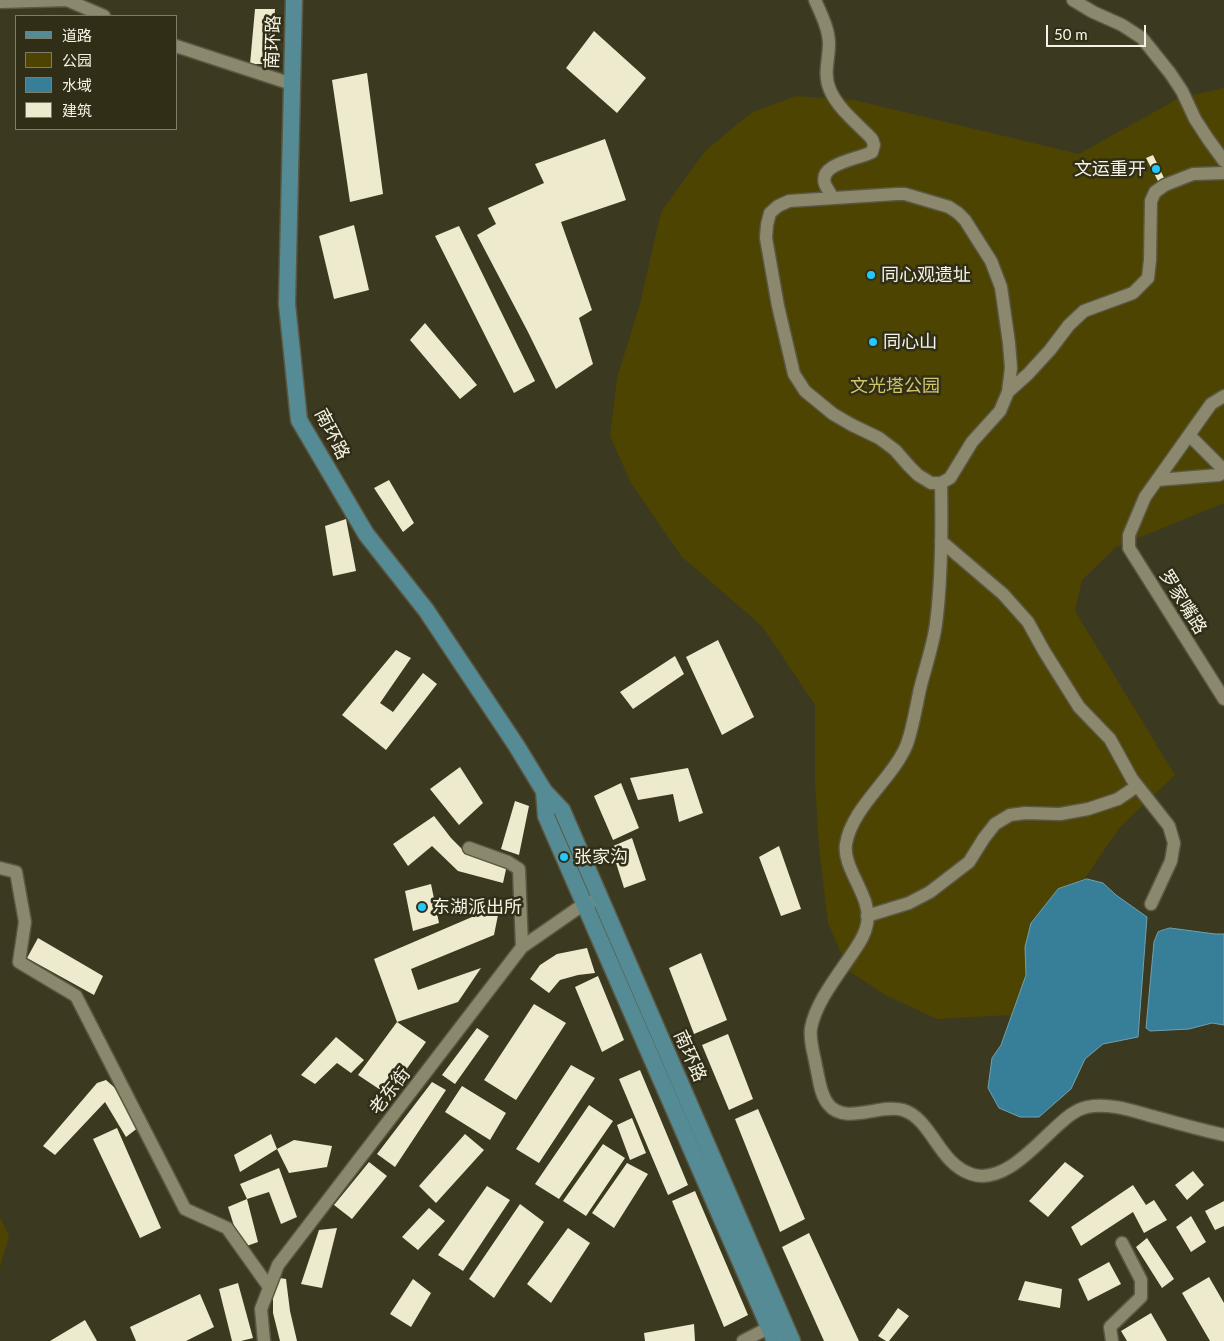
<!DOCTYPE html>
<meta charset="utf-8">
<style>
body{margin:0}
#map{position:relative;width:1224px;height:1341px;overflow:hidden;background:#3c3921;font-family:Lato,"Noto Sans SC",sans-serif}
canvas{display:block}
.legend{position:absolute;left:15px;top:15px;width:162px;height:115px;box-sizing:border-box;background:#312e18;border:1px solid #7f7d6a;margin:0;padding:6px 9px;list-style:none;font-size:15px;color:#f5f3e5}
.legend li{display:flex;align-items:center;gap:10px;height:25px}
.legend b{width:25px;border:1px solid #7f7d6a}
.scale{position:absolute;left:1046px;top:25px;width:100px;height:22px;box-sizing:border-box;border:2px solid #f5f3e5;border-top:0;padding-left:6px;font-size:15px;line-height:18px;white-space:nowrap;color:#f5f3e5;-webkit-text-stroke:4px #312e18;paint-order:stroke}
</style>
<div id="map">
<canvas width="1224" height="1341"></canvas>
<ul class="legend">
<li><b style="height:6px;background:#548b94"></b>道路</li>
<li><b style="height:14px;background:#4c4400"></b>公园</li>
<li><b style="height:14px;background:#377e99"></b>水域</li>
<li><b style="height:14px;background:#edeacd"></b>建筑</li>
</ul>
<div class="scale">50 m</div>
</div>
<script>
const context = document.querySelector('canvas').getContext('2d');
context.lineJoin = 'round';
function paint(path, color) {
  context.fillStyle = color;
  context.fill(path, 'evenodd');
}
function strokePath(path, color, width, dash) {
  context.strokeStyle = color;
  context.lineWidth = width;
  context.lineCap = dash ? 'butt' : 'round';
  context.setLineDash(dash || []);
  context.stroke(path);
}
function write(font, color, halo, rows, align = 'center') {
  context.font = font + ' Lato,"Noto Sans SC",sans-serif';
  context.lineWidth = 5;
  context.setLineDash([]);
  context.textBaseline = 'middle';
  context.strokeStyle = halo;
  context.fillStyle = color;
  for (const [text, x, y, turn = 0] of rows) {
    context.save();
    context.translate(x, y);
    context.rotate((+turn || 0) * Math.PI / 180);
    context.textAlign = isNaN(turn) ? turn : align;
    if (halo) context.strokeText(text, 0, 0);
    context.fillText(text, 0, 0);
    context.restore();
  }
}
paint(new Path2D(`
 M1224 88V503L1116 547 1082 580 1075 611 1175 775 1120 827 1085 878 1058 890 1031 921 1026 947V974L1011 1015 937 1019 887 996 849 971 828 923 819 847 815 782V705L762 626 682 557 631 483 610 436 617 378 640 304 661 212 705 151 751 113 796 96 854 100 1079 154 1179 98Z
 M0 1217 9 1236 0 1268Z`), '#4c4400');
const water = new Path2D(`
 M1087 879 1103 883 1116 895 1147 917 1138 1037 1103 1044 1085 1059 1071 1089 1039 1117H1020L999 1108 988 1088 992 1058 1001 1045 1026 975 1025 947 1031 923 1058 889Z
 M1170 928 1215 934H1224V1025L1212 1023 1189 1029 1150 1031 1146 1028 1154 942 1158 932Z`);
paint(water, '#377e99');
strokePath(water, '#70a1b0', 1);
paint(new Path2D(`
 M255 9H275L271 64H250Z
 M594 31 646 78 617 113 566 68Z
 M367 73 383 194 350 202 332 80Z
 M605 139 626 200 561 222 592 310 579 318 593 364 556 389 528 332 477 235 496 224 488 208 544 183 535 164Z
 M1153 155 1165 180 1159 183 1146 158Z
 M354 225 369 290 334 299 319 236Z
 M459 226 535 381 514 393 435 236Z
 M425 323 477 385 460 399 410 340Z
 M389 480 414 523 403 532 374 488Z
 M346 519 356 571 333 576 325 526Z
 M718 640 754 717 722 735 686 657Z
 M396 650 411 658 380 703 393 712 423 673 437 684 386 750 342 715Z
 M675 656 684 674 633 709 620 692Z
 M460 767 483 803 459 825 430 789Z
 M688 768 703 813 679 822 673 794 638 800 630 778Z
 M621 783 639 828 613 840 594 796Z
 M515 801 529 806 519 855 501 849Z
 M434 816 451 838 466 853 507 865 503 883 458 871 432 846 408 866 393 844Z
 M632 838 646 880 624 888 611 847Z
 M779 846 801 909 781 916 759 857Z
 M431 884 439 923 413 931 405 891Z
 M500 905 494 935 411 969 418 990 481 968 458 1002 397 1022 374 959Z
 M38 938 103 976 94 995 27 958Z
 M587 948 595 973 578 975 560 980 549 993 530 979 540 965 557 954Z
 M701 953 727 1020 694 1034 669 968Z
 M598 976 624 1040 602 1052 575 987Z
 M534 1004 566 1023 516 1100 484 1080Z
 M397 1022 426 1042 388 1095 358 1075Z
 M477 1028 489 1036 455 1084 442 1075Z
 M728 1034 753 1099 729 1110 702 1045Z
 M336 1037 364 1060 351 1073 337 1063 315 1084 301 1075Z
 M571 1065 595 1078 539 1163 516 1149Z
 M640 1070 688 1185 668 1195 619 1079Z
 M106 1080 114 1087 139 1127 126 1137 105 1102 55 1155 43 1146 97 1083Z
 M432 1082 446 1090 395 1167 377 1154Z
 M462 1086 506 1113 490 1140 445 1112Z
 M589 1105 613 1121 559 1199 535 1184Z
 M758 1109 805 1219 780 1232 735 1119Z
 M632 1118 646 1153 630 1160 617 1125Z
 M117 1128 161 1228 140 1238 93 1139Z
 M271 1134 277 1149 294 1140 332 1146 327 1167 289 1173 277 1149 240 1172 234 1155Z
 M465 1134 484 1150 436 1203 419 1186Z
 M603 1144 625 1158 586 1216 563 1201Z
 M369 1162 387 1176 352 1219 334 1205Z
 M1065 1162 1084 1176 1048 1217 1029 1201Z
 M627 1163 648 1174 614 1228 592 1213Z
 M279 1168 297 1217 281 1224 269 1192 247 1199 240 1184Z
 M1193 1171 1204 1185 1187 1200 1175 1185Z
 M1133 1185 1146 1205 1154 1200 1167 1220 1144 1233 1133 1212 1081 1246 1071 1227Z
 M487 1186 510 1200 463 1271 438 1255Z
 M695 1191 748 1315 724 1327 672 1201Z
 M247 1199 258 1242 241 1248 228 1207Z
 M1224 1201V1226L1215 1230 1205 1211Z
 M520 1204 544 1222 494 1298 469 1279Z
 M429 1208 445 1221 418 1250 402 1237Z
 M1191 1216 1206 1242 1191 1252 1176 1227Z
 M337 1228 322 1288 301 1284 319 1230Z
 M568 1228 590 1243 551 1303 527 1284Z
 M809 1233 859 1341H824L782 1247Z
 M1147 1238 1174 1279 1162 1288 1136 1247Z
 M1109 1262 1121 1284 1088 1301 1078 1279Z
 M273 1277 286 1279 290 1311 297 1341H280L273 1313Z
 M1209 1277 1224 1303V1341H1210L1182 1293Z
 M413 1279 431 1293 411 1327 390 1314Z
 M1025 1281 1062 1289 1060 1308 1018 1300Z
 M238 1283 253 1338 241 1341H232L219 1289Z
 M200 1294 214 1327 186 1341H136L130 1327Z
 M898 1308 909 1316 889 1341H886L878 1336Z
 M1151 1313 1167 1341H1127L1121 1331Z
 M85 1320 97 1341H50Z
 M694 1324 695 1341H645L644 1333Z`), '#edeacd');
const minor = new Path2D(`
 M815 0C821 14 829 29 829 44 829 60 823 74 830 90 838 109 858 124 872 139L874 145 872 152C860 159 818 163 825 184 827 189 831 194 833 198
 M1073 0 1093 12 1122 25 1142 38 1170 73 1182 91 1195 119 1208 139 1224 161
 M0 2 67 0 104 16
 M176 46 292 84
 M896 194H905L949 207 958 213 965 220 991 261 1001 287 1009 343 1011 368 1008 392 1000 411 972 442 950 478 941 483H931L918 475 909 466 895 450 879 438 852 425 833 414 805 391 794 374 778 306 766 238 767 225 770 213 778 206 789 201Z
 M1008 392 1028 374 1050 350 1069 325 1084 311 1133 293 1148 278 1150 260 1151 201 1155 192 1165 185 1193 174 1224 173
 M1224 396 1211 404 1145 497 1129 535V548L1224 699
 M1157 480 1219 475 1222 473 1223 469 1189 435
 M941 483C942 530 942 577 936 624 933 646 925 668 920 689 916 707 913 727 907 744 893 779 852 807 846 844 842 869 873 897 867 924 865 936 858 945 852 954 838 975 816 1002 811 1028 809 1040 814 1054 816 1066 819 1079 820 1094 828 1104 845 1126 881 1103 903 1110 932 1119 938 1163 971 1174 1002 1185 1034 1147 1055 1128 1065 1119 1074 1110 1087 1107 1110 1102 1136 1112 1159 1118 1180 1124 1202 1130 1224 1135
 M941 541 1003 594 1028 622 1044 651 1079 707 1110 739 1132 779 1169 826 1174 843 1171 861 1151 904
 M469 848 508 862 519 869 522 947
 M0 868 16 872 25 922 19 962 76 996 185 1209 227 1228 269 1287
 M867 916 909 903 930 892 969 862 984 838 995 824 1010 815 1025 813 1060 814 1088 809 1118 799 1137 786
 M264 1341 261 1309 278 1265 522 947 584 904 593 901
 M743 1341 776 1324
 M1112 1341 1110 1327 1141 1297V1280L1122 1243`);
const major = new Path2D(`
 M294 0 287 304 299 420 366 534 426 610 516 745 544 791 562 810 792 1341
 M544 791 546 816 775 1341`);
strokePath(minor, '#5a5742', 15);
strokePath(major, '#5a5742', 19);
strokePath(minor, '#8b886e', 12);
strokePath(major, '#548b94', 16);
for (const [x, y, r, color] of [
 [1156,169,5,"#21c9fd"],
 [871,275,5,"#21c9fd"],
 [873,342,5,"#21c9fd"],
 [564,857,5,"#21c9fd"],
 [422,907,5,"#21c9fd"]
]) {
  const dot = new Path2D();
  dot.arc(x, y, r, 0, 2 * Math.PI);
  context.fillStyle = color;
  context.fill(dot);
  strokePath(dot, '#312e18', 2);
}
write('18px', '#f5f3e5', '#312e18', [
 ["南环路",273,42,-88],
 ["南环路",332,434,63],
 ["罗家嘴路",1183,602,58],
 ["南环路",690,1056,66],
 ["老东街",390,1091,-52]
]);
write('18px', '#f5f3e5', '#312e18', [
 ["文运重开",1146,169,"right"],
 ["同心观遗址",881,275],
 ["同心山",883,342],
 ["张家沟",574,857],
 ["东湖派出所",432,907]
], 'left');
write('18px', '#d1c56c', '#312e18', [
 ["文光塔公园",895,386]
]);
</script>
